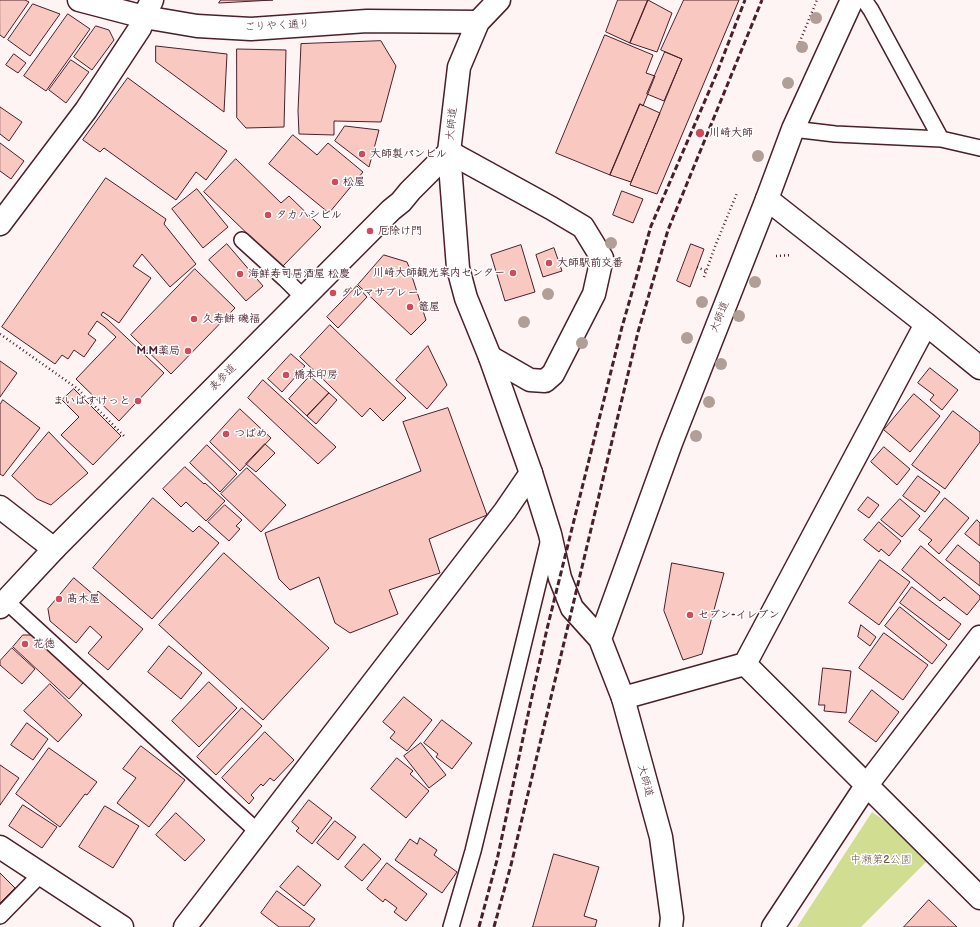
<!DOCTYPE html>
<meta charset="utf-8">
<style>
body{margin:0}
canvas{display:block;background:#fef4f3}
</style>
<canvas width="980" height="927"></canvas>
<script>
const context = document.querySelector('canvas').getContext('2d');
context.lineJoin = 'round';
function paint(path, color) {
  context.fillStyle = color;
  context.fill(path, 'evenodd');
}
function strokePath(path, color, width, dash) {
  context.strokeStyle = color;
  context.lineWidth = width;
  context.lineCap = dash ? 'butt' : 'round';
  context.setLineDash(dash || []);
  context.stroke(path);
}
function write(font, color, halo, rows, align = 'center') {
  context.font = font + ' "Balsamiq Sans","Klee One",sans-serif';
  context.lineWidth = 3;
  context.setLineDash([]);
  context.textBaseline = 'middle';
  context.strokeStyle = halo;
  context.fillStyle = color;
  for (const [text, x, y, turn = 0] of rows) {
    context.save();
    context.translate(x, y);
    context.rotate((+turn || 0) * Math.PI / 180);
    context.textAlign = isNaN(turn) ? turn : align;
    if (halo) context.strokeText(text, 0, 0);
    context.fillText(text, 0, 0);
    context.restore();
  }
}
paint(new Path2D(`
 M872 812 891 825 929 859 861 927H797Z`), '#d1dd90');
const building = new Path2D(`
 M0 0H25L29 2 4 38 0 35Z
 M221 0H273L219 3Z
 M618 0H648L630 43 606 32Z
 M648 0 672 13 657 52 630 43Z
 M684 0H739L657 194 630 185 682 59 661 50Z
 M33 4 60 14 30 56 8 40Z
 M68 14 90 29 46 91 24 76Z
 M96 26 109 30 114 40 92 70 74 57Z
 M605 35 653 55 646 73 655 76 643 106 640 104 610 175 556 153Z
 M381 41 396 66 381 122 334 121V135L299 134 298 111 301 44Z
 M156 46 227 54 224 112 156 62Z
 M237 49 286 50 284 127 246 128 237 118Z
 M665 52 682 59 664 101 647 94Z
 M14 54 26 63 18 73 6 65Z
 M71 60 89 72 66 103 49 90Z
 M128 78 227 151 206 180 196 172 176 200 104 148 100 152 83 140Z
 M640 104 660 113 631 182 610 175Z
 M0 107 22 122 9 141 0 134Z
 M345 126 379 130 369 167 335 141Z
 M293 135 317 155 328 143 363 172 329 213 269 164Z
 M0 143 24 161 11 179 0 171Z
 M236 159 281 203 289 196 321 227 282 267 204 192Z
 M106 178 166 219 164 224 196 264 170 287 142 254 133 266 151 278 119 323 103 312 101 315 108 320 164 373 119 421 76 379 116 337 104 326 97 321 88 334 96 340 84 357 74 350 68 359 62 355 55 364 2 327Z
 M197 189 228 227 203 248 172 209Z
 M622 191 643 199 633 223 613 215Z
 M227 244 263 286 246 301 209 260Z
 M691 244 704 249 690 287 677 281Z
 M521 245 535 292 505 301 491 255Z
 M554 248 562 271 543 277 536 255Z
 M384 255 407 262 409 267 426 320 411 335 358 285Z
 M195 269 235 308 171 374 131 335Z
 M357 286 367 297 338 328 327 317Z
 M330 325 406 398 383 421 370 408 362 417 300 357Z
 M428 346 447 385 427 409 396 380Z
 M291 354 305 366 282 392 268 379Z
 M0 361 17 373 0 397Z
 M930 368 958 390 942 410 930 400 934 395 918 383Z
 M310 376 329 393 307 416 289 399Z
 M263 380 336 447 318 464 248 398Z
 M74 389 121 436 93 465 61 435 79 417 62 400Z
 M329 393 337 400 316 424 307 416Z
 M914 394 940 416 910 452 884 430Z
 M3 400 40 428 3 476 0 474V405Z
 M448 408 487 515 429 539 440 573 389 590 398 614 350 633 335 623 319 577 290 590 279 579 265 533 421 471 403 422Z
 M240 409 271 438 240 471 210 442Z
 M953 411 980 432V442L945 489 912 465Z
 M49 432 88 473 51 505 37 499 12 476Z
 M265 444 275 453 256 472 246 464Z
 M207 445 237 474 220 492 190 463Z
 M884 447 910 469 897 485 871 462Z
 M185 467 204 484 205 483 225 501 206 521 186 502 181 507 163 489Z
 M247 468 286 505 261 532 221 494Z
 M918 476 940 492 925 512 903 496Z
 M868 497 879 505 869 518 858 510Z
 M153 498 193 532 199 526 219 543 152 619 93 568Z
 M945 498 969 518 939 554 928 544 932 540 919 530Z
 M900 499 920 516 902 537 881 520Z
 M225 505 242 520 236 526 240 529 229 541 208 522Z
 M977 520 980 523V546L965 534Z
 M879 522 901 541 889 556 881 549 879 552 864 540Z
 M958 545 980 563V586L946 560Z
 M921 546 980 596V599L967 615 944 597 940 601 902 570Z
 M224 553 329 648 263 720 159 625Z
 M880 560 910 582 879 625 849 603Z
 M672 563 724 573 702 654 683 660 664 611Z
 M74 578 95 596 98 591 143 629 108 670 88 653 102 637 90 626 76 643 50 621 48 609Z
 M912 587 961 624 949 640 900 603Z
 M900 607 947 645 932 664 885 626Z
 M861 625 876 637 870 646 858 637Z
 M884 633 928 665 903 700 859 668Z
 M23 635H33L83 683 69 699 13 647Z
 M169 646 202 673 181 699 148 672Z
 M12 648 35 669 22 684 0 665V661Z
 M823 668 851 671 846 713 824 711 825 705H819Z
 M209 682 237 708 199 747 172 721Z
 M50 684 82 715 58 742 24 711Z
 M872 690 899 712 876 742 849 722Z
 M404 697 432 720 407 751 390 738 395 732 383 722Z
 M242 708 262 726 216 775 197 757Z
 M442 720 472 743 452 769 436 757 438 754 424 743Z
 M27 723 48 739 33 760 11 745Z
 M265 732 294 760 274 781 270 778 263 786 261 784 251 795 254 798 249 804 222 778Z
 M421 743 446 775 429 788 404 756Z
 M141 746 185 780 149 827 117 803 136 778 123 769Z
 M49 748 97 782 87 795 85 794 60 827 16 794Z
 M397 758 413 771 410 774 429 791 406 818 371 789Z
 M0 765 19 778 0 805Z
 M309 800 332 818 312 844 296 831 299 828 292 822Z
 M23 805 57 827 42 848 9 826Z
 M105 806 139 826 113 868 79 847Z
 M176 813 205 840 185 861 156 835Z
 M335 821 356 837 338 860 317 843Z
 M420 838 437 850 434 855 457 872 442 893 395 860 410 839 417 844Z
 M364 844 381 859 362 881 345 867Z
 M554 854 599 867 584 916 597 920 595 927H533Z
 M387 863 427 894 406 921 394 912 397 908 385 899 383 902 367 889Z
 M298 866 321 885 304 906 280 887Z
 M0 873 15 888 0 903Z
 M277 891 315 919 309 927H279L261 913Z
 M929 900 957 927H904Z`);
paint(building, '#f9c9c1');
strokePath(building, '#4a1f2b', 1);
const service = new Path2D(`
 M864 0 871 10 941 139
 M793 129 835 134 941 139 980 148
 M242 240 285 279 303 297
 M6 601 258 832
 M0 916 41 874
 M451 927 473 851 549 539`);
const minor = new Path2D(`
 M79 0 144 17 197 26 251 29 367 21 478 22
 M449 152 551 208 583 227 602 258 594 294 553 374 545 381 530 380 490 357
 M767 199 926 324 980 368
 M0 224 86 110 140 28 144 17 152 0
 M0 507 54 549
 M745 664 980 898
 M623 698 745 664 926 324
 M0 847 122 927
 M185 927 505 511 531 473
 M773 927 866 786 980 637`);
const tertiary = new Path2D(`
 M0 607 54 549 391 210 401 202 410 191 449 152`);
const trunk = new Path2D(`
 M499 0 478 22 459 67 449 152 458 268 466 298 490 357 531 473 550 534 560 578 572 608 600 639 623 698 661 837 672 918 671 927
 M600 639 671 443 767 199 793 129 852 0`);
strokePath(service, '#4a1f2b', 18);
strokePath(minor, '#4a1f2b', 25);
strokePath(tertiary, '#4a1f2b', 25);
strokePath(trunk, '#4a1f2b', 25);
strokePath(new Path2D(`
 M798 46 817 0
 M776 256 792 255
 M697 267 706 271
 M704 277 716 244 737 193
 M0 334 78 389 125 437`), '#4a1f2b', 2.5, [1, 3]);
strokePath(service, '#fff', 15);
strokePath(minor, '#fff', 22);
strokePath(tertiary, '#fff', 22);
strokePath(trunk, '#fff', 22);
strokePath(new Path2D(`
 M479 927 497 860 529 710 547 629 622 327 651 226 716 75 745 0
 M494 927 511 865 638 332 668 230 762 0`), '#4a1f2b', 3, [6, 3]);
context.fillStyle = '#b19e96';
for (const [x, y] of [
 [816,18],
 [802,47],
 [788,83],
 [758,156],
 [611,243],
 [755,282],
 [548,294],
 [702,302],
 [739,316],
 [524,322],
 [687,338],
 [582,343],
 [721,364],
 [709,402],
 [696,436]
]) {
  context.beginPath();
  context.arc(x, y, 6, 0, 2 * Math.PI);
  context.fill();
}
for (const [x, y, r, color] of [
 [700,133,5,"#d1495b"],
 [362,154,4,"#d1495b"],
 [335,182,4,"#d1495b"],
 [268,215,4,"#d1495b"],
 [370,231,4,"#d1495b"],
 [549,263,4,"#d1495b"],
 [513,273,4,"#d1495b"],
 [240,274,4,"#d1495b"],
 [333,293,4,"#d1495b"],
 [410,307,4,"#d1495b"],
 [194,319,4,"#d1495b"],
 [188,351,4,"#d1495b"],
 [286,375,4,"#d1495b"],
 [138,401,4,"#d1495b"],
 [226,434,4,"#d1495b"],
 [59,599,4,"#d1495b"],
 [690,615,4,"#d1495b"],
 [25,644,4,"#d1495b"]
]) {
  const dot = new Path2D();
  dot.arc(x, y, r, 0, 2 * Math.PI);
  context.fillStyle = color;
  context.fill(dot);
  strokePath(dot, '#fff', 1.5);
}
write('11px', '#4a1f2b', '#fff', [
 ["ごりやく通り",277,26,-3],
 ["大師道",452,124,-84],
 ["大師道",720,317,-68],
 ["表参道",223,378,-45],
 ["大師道",645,781,75]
]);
write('bold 11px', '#4a1f2b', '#fff', [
 ["川崎大師",709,133],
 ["大師製パンビル",370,154],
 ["松屋",343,182],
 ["タカハシビル",276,215],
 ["厄除け門",378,231],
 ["大師駅前交番",557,263],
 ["川崎大師観光案内センター",505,273,"right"],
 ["海鮮寿司居酒屋 松慶",248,274],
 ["ダルマサブレー",341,293],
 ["篭屋",418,307],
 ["久寿餅 磯福",202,319],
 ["M.M薬局",180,351,"right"],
 ["橋本印房",294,375],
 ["まいばすけっと",130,401,"right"],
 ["つばめ",234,434],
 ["髙木屋",67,599],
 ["セブン-イレブン",698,615],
 ["花徳",33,644]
], 'left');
write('11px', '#725849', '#fff', [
 ["中瀬第2公園",881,860]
]);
</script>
